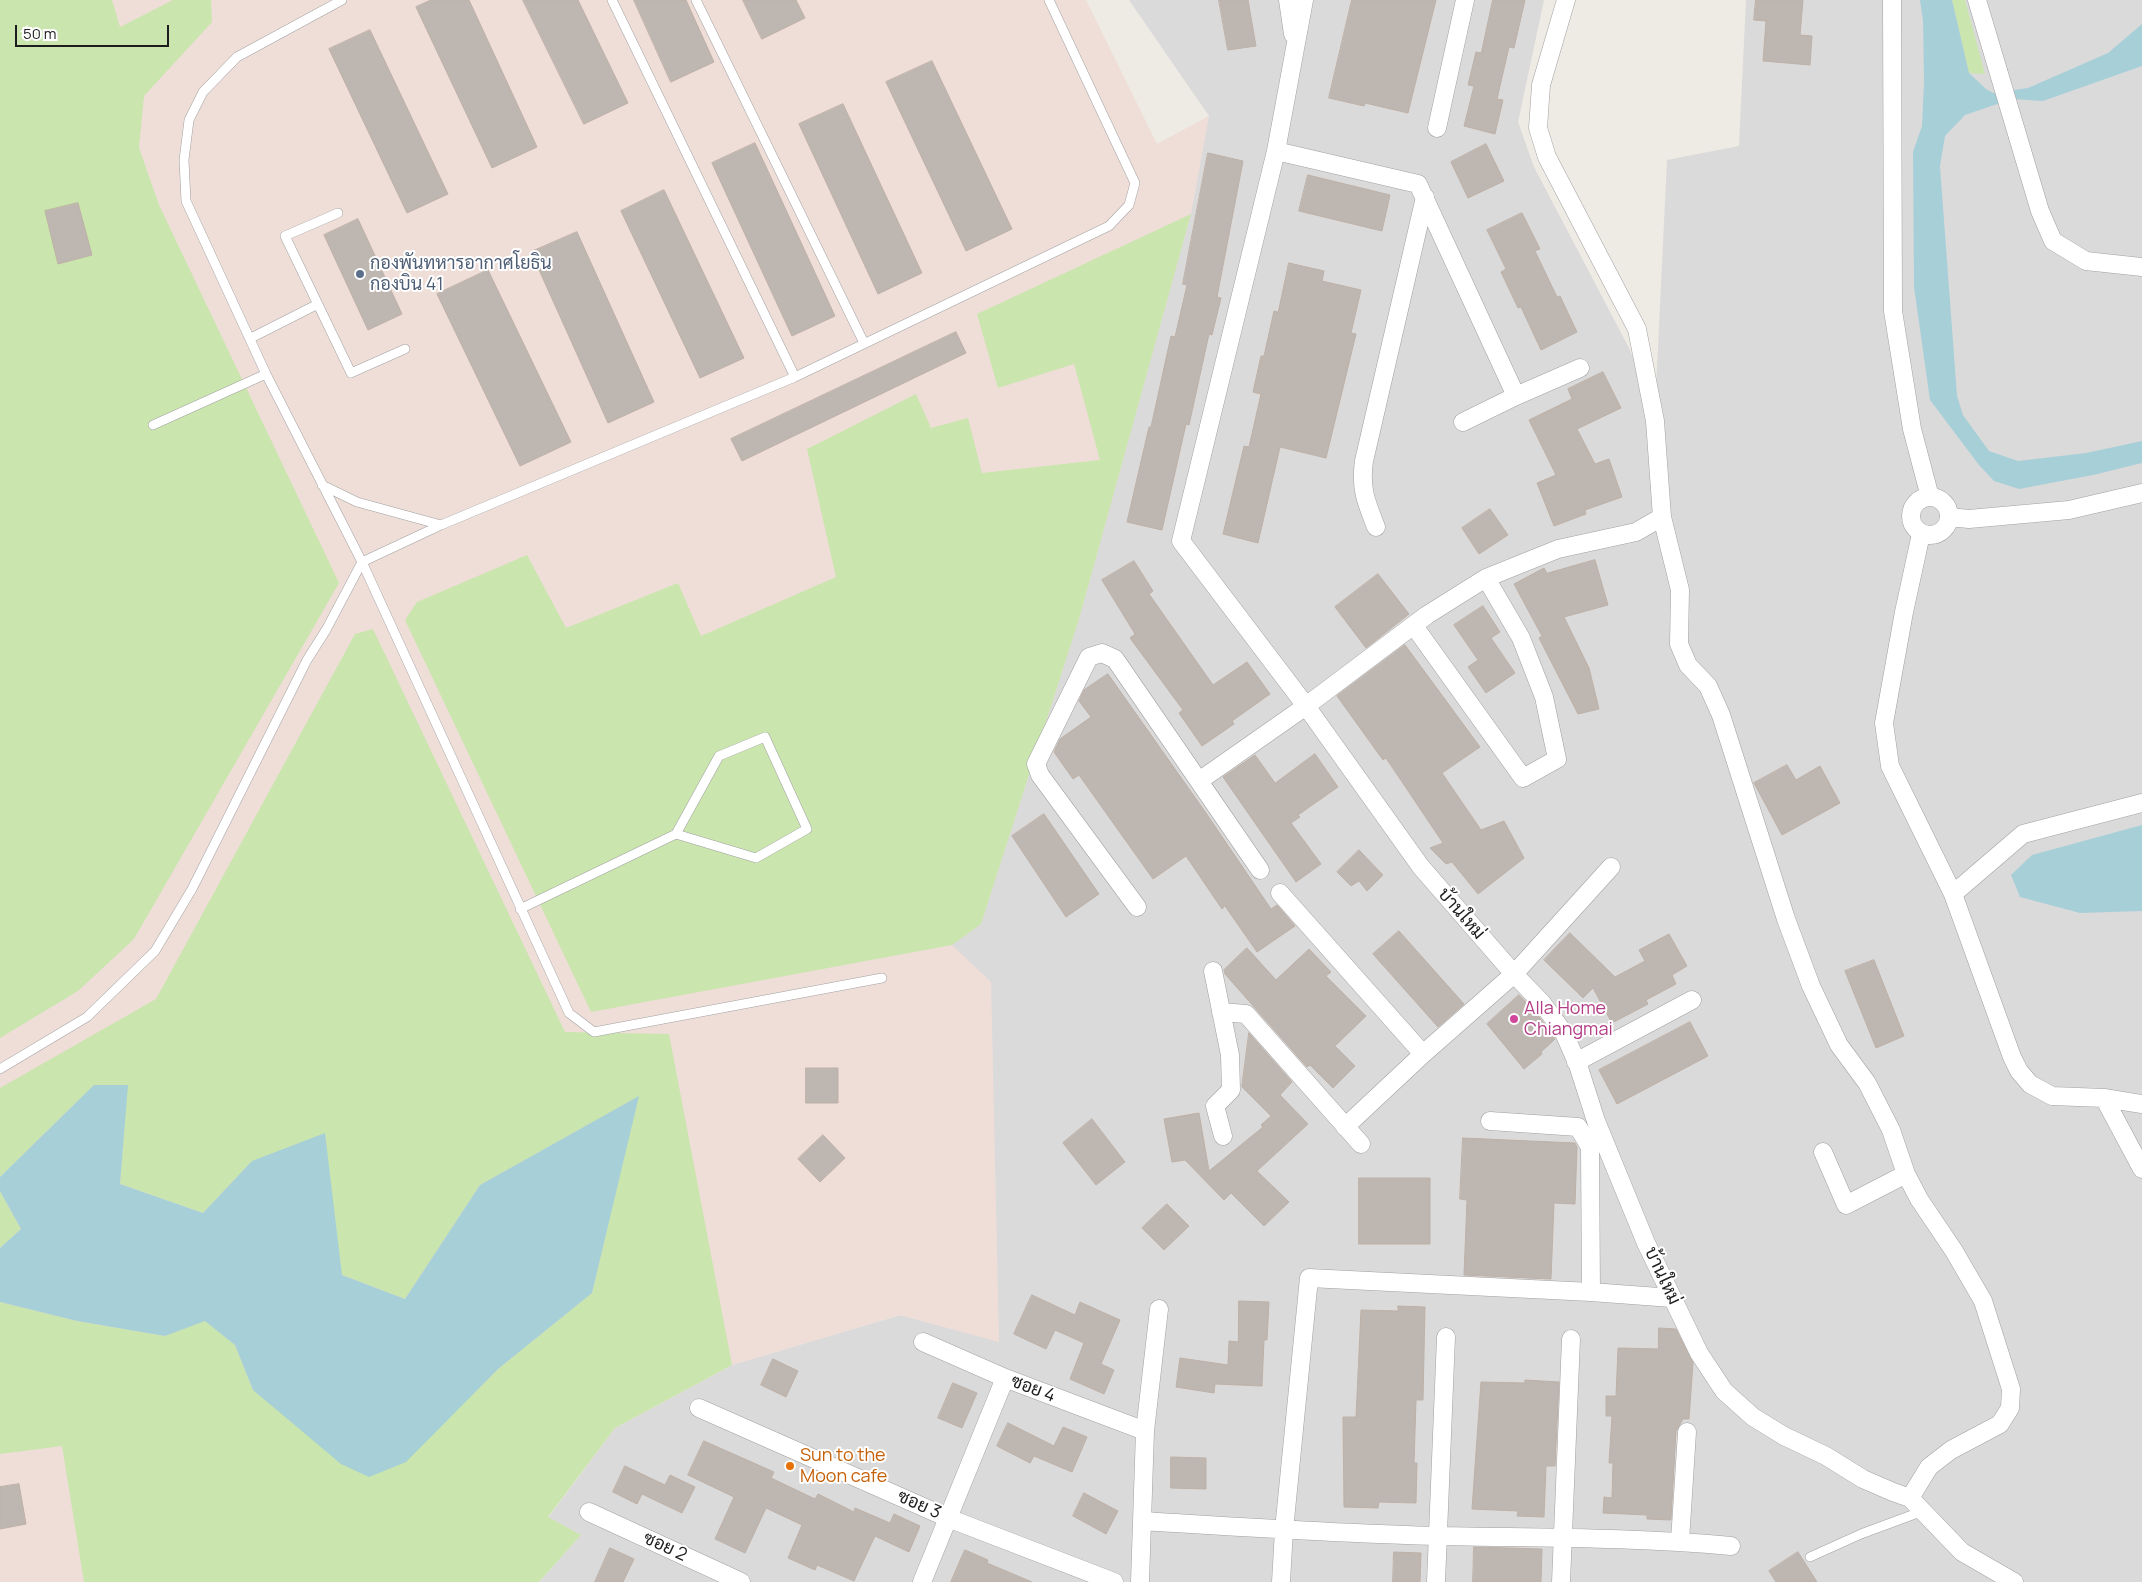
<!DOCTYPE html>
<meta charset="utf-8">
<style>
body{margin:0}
#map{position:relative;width:2142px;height:1582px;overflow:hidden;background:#eeeae4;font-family:Manrope,sans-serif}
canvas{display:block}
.scale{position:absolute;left:15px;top:25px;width:154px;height:22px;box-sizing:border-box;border:2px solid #1d1d1d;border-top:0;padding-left:6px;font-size:15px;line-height:18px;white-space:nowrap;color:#1d1d1d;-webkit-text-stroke:4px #fff;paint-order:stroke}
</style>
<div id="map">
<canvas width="2142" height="1582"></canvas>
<div class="scale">50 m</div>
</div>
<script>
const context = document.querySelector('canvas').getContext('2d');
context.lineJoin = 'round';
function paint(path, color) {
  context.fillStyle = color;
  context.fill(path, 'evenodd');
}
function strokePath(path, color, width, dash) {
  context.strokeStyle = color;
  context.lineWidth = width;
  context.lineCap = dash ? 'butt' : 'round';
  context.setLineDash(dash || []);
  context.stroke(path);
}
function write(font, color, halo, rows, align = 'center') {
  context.font = font + ' Manrope,Sarabun,sans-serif';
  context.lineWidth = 4;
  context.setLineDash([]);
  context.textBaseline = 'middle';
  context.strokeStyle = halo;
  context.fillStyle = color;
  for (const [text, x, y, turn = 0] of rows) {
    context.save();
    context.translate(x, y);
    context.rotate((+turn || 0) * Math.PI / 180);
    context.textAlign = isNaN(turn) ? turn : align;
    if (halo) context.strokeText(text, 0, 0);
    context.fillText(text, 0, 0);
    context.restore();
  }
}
paint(new Path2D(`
 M1129 0H1544L1518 122 1534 167 1629 348 1655 410 1667 160 1739 146 1746 0H2142V1582H539L581 1535 548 1518 615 1428 732 1365 900 1315 999 1341 952 945 1209 116Z`), '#dbdada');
paint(new Path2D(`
 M0 0H1086L1157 144 1209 116 1191 214 1079 619 981 924 952 945 991 982 999 1342 900 1315 732 1365 615 1428 548 1517 581 1535 539 1582H0Z`), '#efded8');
paint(new Path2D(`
 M0 0H112L120 27 173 0H211L212 22 144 96 139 148 159 205 339 583 134 939 78 991 0 1038Z
 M1952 0H1965L1985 74 1969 73Z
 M1191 214 1079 619 981 924 952 945 591 1012 405 620 417 602 527 555 566 628 678 583 701 636 836 577 807 449 916 394 931 428 968 418 982 473 1100 460 1074 364 998 388 977 314Z
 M373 629 565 1032 669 1034 732 1365 615 1428 548 1517 581 1535 539 1582H84L62 1446 0 1454V1302L77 1321 165 1336 205 1320 235 1345 253 1390 498 1369 592 1293 638 1097 480 1185 405 1299 342 1275 252 1161 203 1213 120 1184 127 1085H94L0 1177V1088L156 999 355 634Z
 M0 1191 21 1229 0 1248Z`), '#cae5ad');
paint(new Path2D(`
 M1920 0H1952L1969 73 1986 89 1993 93 2028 88 2108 53 2142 24V66L2043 101 2012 99 1965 115 1945 136 1940 166 1957 396 1963 415 1989 451 2018 461 2086 453 2142 441V463L2093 475 2019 489 1994 481 1979 465 1930 400 1914 287 1913 152 1922 126 1924 81 1923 21Z
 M2142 825V911L2080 913 2020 897 2011 875 2032 855Z
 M94 1085H128L120 1184 203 1213 252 1161 325 1133 342 1275 405 1299 480 1185 639 1096 592 1293 498 1369 406 1462 369 1477 341 1464 253 1390 235 1345 205 1321 165 1336 77 1321 0 1302V1248L21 1229 0 1191V1177Z`), '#a7cfd8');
const building = new Path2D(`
 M431 0H469L537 147 492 168 416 7Z
 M523 0H578L628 103 584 124Z
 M634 0H686L714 62 671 82Z
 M743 0H796L805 18 762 39Z
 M1219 0H1248L1256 46 1228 50Z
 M1352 0H1436L1408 113 1365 103 1364 106 1329 98Z
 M1493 0H1525L1514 48 1509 47 1497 99 1503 100 1495 134 1464 126 1474 86 1468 85 1476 52 1481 53Z
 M1756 0H1803L1800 35 1812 36 1810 65 1763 61 1766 21 1754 20Z
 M370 30 448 194 407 213 329 49Z
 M932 61 1012 229 966 251 886 82Z
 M843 104 922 273 878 294 799 124Z
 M755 143 835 316 792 336 712 163Z
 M1486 144 1504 181 1468 198 1451 162Z
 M1208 153 1243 161 1217 297 1221 298 1212 335 1209 334 1189 425 1186 424 1162 530 1127 522 1149 427H1151L1171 336 1175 337 1187 285 1183 284Z
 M1308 175 1390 195 1382 231 1299 211Z
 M664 190 744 358 700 378 621 211Z
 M78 203 92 255 58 264 45 211Z
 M1522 213 1540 249 1535 251 1557 297 1560 296 1577 332 1541 350 1521 307 1518 308 1501 272 1506 269 1487 230Z
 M358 219 402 314 368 330 324 235Z
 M577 232 654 402 608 423 531 252Z
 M1289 263 1324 271 1322 281 1361 290 1351 333 1356 334 1326 458 1280 447 1258 543 1223 534 1244 446 1249 447 1261 394 1253 392 1261 356H1264L1274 311 1278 312Z
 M488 270 571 442 520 466 437 294Z
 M956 332 966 353 742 461 731 439Z
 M1603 372 1621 408 1577 429 1595 464 1609 459 1622 497 1585 510 1586 514 1554 526 1537 483 1556 475 1529 420 1572 399 1568 389Z
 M1490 509 1508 535 1479 554 1462 528Z
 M1595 560 1608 605 1564 617 1589 668 1599 709 1578 714 1539 638 1542 636 1514 584 1544 568 1547 573Z
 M1134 561 1153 591 1149 594 1213 685 1247 662 1270 694 1232 721 1234 724 1202 746 1179 713 1183 710 1130 638 1135 634 1102 580Z
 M1378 574 1409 614 1366 648 1335 607Z
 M1483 606 1500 632 1491 638 1515 673 1486 693 1468 667 1478 660 1454 625Z
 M1405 645 1480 747 1442 773 1481 830 1504 821 1524 858 1478 894 1452 862 1446 864 1430 848 1443 843 1386 758 1383 760 1337 696Z
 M1108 674 1206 813 1271 909 1277 905 1295 926 1257 952 1225 906 1222 909 1186 856 1153 879 1079 775 1073 779 1054 752 1060 739 1091 717 1079 701 1084 690Z
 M1315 754 1338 787 1298 815 1300 817 1291 823 1321 864 1296 882 1223 777 1255 755 1275 783Z
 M1787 765 1796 780 1820 766 1840 803 1782 835 1754 783Z
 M1044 814 1099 894 1066 917 1012 836Z
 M1359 850 1383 875 1367 891 1359 881 1351 886 1337 872Z
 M1399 931 1464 1004 1438 1027 1373 954Z
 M1570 933 1615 977 1645 961 1639 950 1669 934 1687 966 1672 975 1676 984 1646 1000 1648 1004 1612 1023 1593 988 1583 998 1544 960Z
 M1247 948 1276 980 1309 949 1331 972 1326 976 1366 1016 1335 1046 1355 1066 1333 1088 1310 1065 1307 1067 1225 974 1224 970Z
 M1874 960 1904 1036 1876 1048 1845 971Z
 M1519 995 1534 1010 1555 1039 1541 1052 1542 1054 1524 1069 1487 1024Z
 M1690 1022 1708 1056 1617 1104 1599 1070Z
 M1249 1033 1292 1082 1280 1095 1308 1124 1257 1171 1289 1202 1264 1226 1231 1193 1224 1200 1185 1160 1172 1162 1164 1119 1199 1113 1209 1171 1263 1127 1261 1125 1271 1116 1242 1087Z
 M806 1068H838V1103H806Z
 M1092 1119 1125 1162 1096 1185 1063 1143Z
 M823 1135 845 1158 820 1182 798 1159Z
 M1463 1138 1575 1143 1577 1147 1575 1204 1554 1203 1551 1279 1464 1275 1467 1200 1460 1199Z
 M1359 1178H1430V1244H1359Z
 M1167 1204 1189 1226 1164 1250 1142 1228Z
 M1032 1295 1075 1315 1080 1302 1120 1320 1101 1364 1114 1370 1104 1394 1070 1379 1084 1343 1055 1330 1046 1349 1014 1334Z
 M1239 1301 1269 1302 1267 1340H1264L1262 1386 1215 1384 1214 1393 1176 1387 1180 1358 1228 1365 1229 1341 1238 1342Z
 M1398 1306 1425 1307 1423 1400H1416L1414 1463H1417L1416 1503 1379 1502 1378 1508 1344 1507 1343 1417H1356L1361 1310 1398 1311Z
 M1659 1328 1676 1329 1693 1363 1689 1419H1683L1676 1431 1671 1520 1647 1519V1515L1603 1513 1604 1497 1612 1498 1613 1463H1609L1612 1416H1606V1396H1616L1618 1348 1658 1349Z
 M773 1359 798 1371 786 1397 761 1385Z
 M1525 1380 1559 1382 1555 1466H1546L1544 1517 1517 1516 1518 1511 1472 1509 1481 1382 1525 1383Z
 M953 1383 977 1393 962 1428 938 1418Z
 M1008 1423 1054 1446 1063 1427 1087 1437 1072 1472 1034 1456 1030 1463 997 1446Z
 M704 1441 774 1472 771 1478 815 1499 818 1494 854 1512 855 1508 890 1523 894 1514 920 1526 909 1552 875 1536 854 1581 817 1565 815 1570 788 1558 802 1525 766 1508 745 1553 715 1539 734 1497 688 1475Z
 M1171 1457 1206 1458V1489L1171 1488Z
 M625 1466 665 1485 670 1475 695 1487 682 1513 642 1494 637 1504 613 1492Z
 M19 1484 26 1524 0 1529V1487Z
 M1084 1493 1118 1511 1106 1534 1073 1516Z
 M1474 1547 1542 1549 1541 1582H1473Z
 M610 1548 634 1559 623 1582H595Z
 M965 1550 988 1560 987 1563 1032 1582H951Z
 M1394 1552 1421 1553 1420 1582H1393Z
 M1798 1552 1817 1582H1776L1769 1571Z`);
paint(building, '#beb6b1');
strokePath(building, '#beb1a7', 1);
const service = new Path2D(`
 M342 0 237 57 203 92 189 120 184 160 186 201 266 374 362 562 569 1013 594 1032 882 978
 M612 0 795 377
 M696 0 864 343
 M338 213 285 236 351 373 405 349
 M251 338 318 304
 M153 425 266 374
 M322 485 357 502 441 525
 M520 909 676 834 719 756 765 737 807 829 756 858 676 834
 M0 1069 87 1017 155 951 192 889 307 660 326 630 362 562 441 525 795 377 1109 226 1129 205 1135 183 1049 0
 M1810 1557 1861 1534 1923 1511`);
const minor = new Path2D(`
 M1288 0 1293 34
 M1304 0 1276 151 1181 541 1306 706 1421 867 1514 974 1542 1003 1564 1033 1578 1065 1596 1121 1646 1243 1699 1353 1724 1391 1753 1417 1784 1436 1826 1456 1863 1479 1893 1492 1910 1498 1962 1552 2014 1582
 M1566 0 1541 85 1538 128 1547 157 1637 329 1655 421 1662 517 1680 590 1679 644 1688 665 1708 686 1721 715 1786 919 1811 986 1839 1045 1867 1083 1891 1130 1906 1174 1919 1199 1954 1251 1983 1301 2011 1389 2010 1408 2000 1424 1951 1450 1929 1467 1910 1498
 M1892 0 1893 311 1912 429 1930 497
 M1977 0 2040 211 2053 241 2086 261 2142 267
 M1437 128 1465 0
 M1276 151 1418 184 1516 396
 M1463 422 1516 396 1580 368
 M1911 516a19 19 0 1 1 38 0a19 19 0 1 1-38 0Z
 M1949 517 1969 519 2069 510 2142 493
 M1376 527C1366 502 1360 488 1364 461L1425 197
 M1921 534 1904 612 1884 723 1890 766 1953 894 2012 1057 2019 1071 2030 1084 2052 1096 2104 1098 2142 1104
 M1414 626 1523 778 1557 759 1544 697 1521 638 1486 578
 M1199 781 1306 706 1427 615 1486 578 1558 549 1636 532 1662 517
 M1280 893 1423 1054
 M1953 894 2023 834 2142 803
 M1137 907 1040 775 1036 764 1089 657 1102 653 1115 659 1260 870
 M1213 971 1230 1055 1231 1090 1215 1106 1223 1136
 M1221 1012 1246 1014 1361 1144
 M1576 1062 1692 1000
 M2104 1098 2142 1169
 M1490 1121 1578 1127 1590 1147 1591 1292
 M1345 1127 1423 1054 1514 974 1611 867
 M1823 1152 1846 1205 1906 1174
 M923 1342 1005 1378 1145 1431
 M699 1408 948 1518 1114 1582
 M589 1512 741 1582
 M1142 1521C1241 1527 1340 1534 1440 1536 1537 1538 1634 1537 1731 1546
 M1680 1541 1687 1432
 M922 1582 1005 1378
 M1140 1582 1145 1431 1159 1309
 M1281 1582 1284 1530 1309 1278 1591 1292 1672 1298
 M1436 1582 1446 1337
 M1561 1582 1571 1339`);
strokePath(service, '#a1a1a1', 10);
strokePath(minor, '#a1a1a1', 19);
strokePath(service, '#fff', 9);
strokePath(minor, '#fff', 18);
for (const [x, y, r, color] of [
 [360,274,5,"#5c6f8a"],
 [1514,1019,5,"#d1479c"],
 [790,1466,5,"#e8710a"]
]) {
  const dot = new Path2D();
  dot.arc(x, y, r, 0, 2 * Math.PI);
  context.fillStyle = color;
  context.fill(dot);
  strokePath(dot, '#fff', 2);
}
write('18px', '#4e5e75', '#fff', [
 ["กองพันทหารอากาศโยธิน",370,264],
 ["กองบิน 41",370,285]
], 'left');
write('18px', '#1d1d1d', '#fff', [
 ["บ้านใหม่",1461,914,49],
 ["บ้านใหม่",1662,1276,65],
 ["ซอย 4",1033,1389,21],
 ["ซอย 3",919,1505,24],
 ["ซอย 2",665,1547,25]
]);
write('18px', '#b23c85', '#fff', [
 ["Alla Home",1524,1009],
 ["Chiangmai",1524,1030]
], 'left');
write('18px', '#c56008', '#fff', [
 ["Sun to the",800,1456],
 ["Moon cafe",800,1477]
], 'left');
</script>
